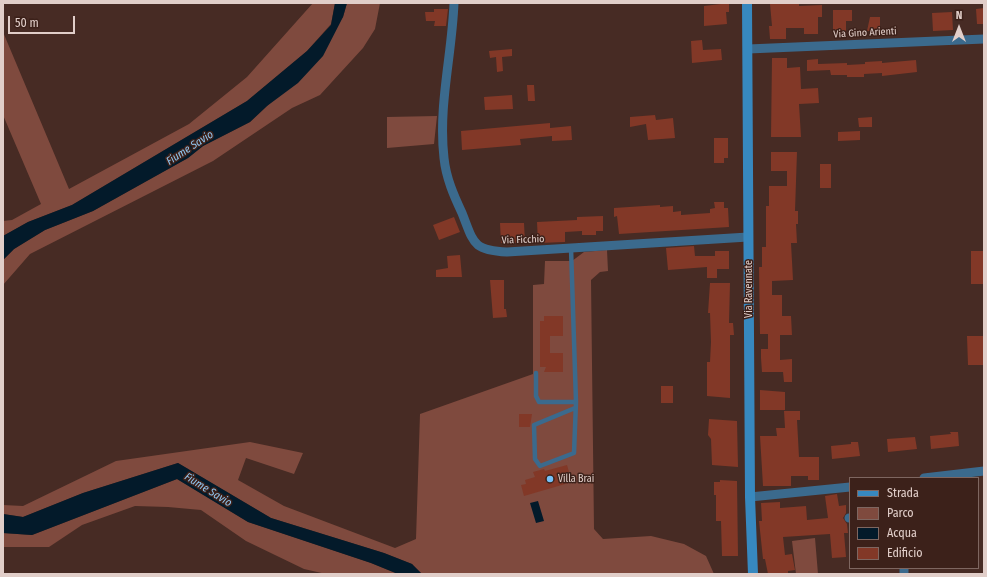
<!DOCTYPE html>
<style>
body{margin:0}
#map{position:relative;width:987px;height:577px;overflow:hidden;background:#472b24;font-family:"Fira Sans Condensed",sans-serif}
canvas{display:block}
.frame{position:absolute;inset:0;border:4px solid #e1cec9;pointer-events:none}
.legend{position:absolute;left:849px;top:477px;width:130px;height:92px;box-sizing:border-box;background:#3c211a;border:1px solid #7e6660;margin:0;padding:5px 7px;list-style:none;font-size:12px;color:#e1cec9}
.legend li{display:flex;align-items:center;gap:8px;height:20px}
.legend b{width:20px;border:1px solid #7e6660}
.north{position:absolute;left:939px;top:8px;width:40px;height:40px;-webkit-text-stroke:3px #3c211a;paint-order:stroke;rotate:0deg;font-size:11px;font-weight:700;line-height:16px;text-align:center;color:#e1cec9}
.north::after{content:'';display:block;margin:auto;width:14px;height:18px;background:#e1cec9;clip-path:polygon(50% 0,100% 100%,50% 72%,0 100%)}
.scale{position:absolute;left:8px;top:16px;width:67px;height:18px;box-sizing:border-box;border:2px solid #e1cec9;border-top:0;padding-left:5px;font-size:12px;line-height:14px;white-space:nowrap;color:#e1cec9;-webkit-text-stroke:3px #3c211a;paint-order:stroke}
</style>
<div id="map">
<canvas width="987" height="577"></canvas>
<div class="frame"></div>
<ul class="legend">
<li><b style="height:5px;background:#3788bf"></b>Strada</li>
<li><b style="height:11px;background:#7f4a3e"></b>Parco</li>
<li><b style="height:11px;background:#031a2a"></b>Acqua</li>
<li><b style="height:11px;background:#823827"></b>Edificio</li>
</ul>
<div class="north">N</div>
<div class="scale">50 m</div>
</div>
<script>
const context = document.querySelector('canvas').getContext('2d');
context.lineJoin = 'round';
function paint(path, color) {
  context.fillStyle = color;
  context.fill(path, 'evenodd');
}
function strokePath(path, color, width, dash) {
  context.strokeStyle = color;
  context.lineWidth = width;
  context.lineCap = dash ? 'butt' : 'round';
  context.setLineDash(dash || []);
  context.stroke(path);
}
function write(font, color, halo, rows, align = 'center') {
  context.font = font + ' "Fira Sans Condensed",sans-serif';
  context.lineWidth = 3;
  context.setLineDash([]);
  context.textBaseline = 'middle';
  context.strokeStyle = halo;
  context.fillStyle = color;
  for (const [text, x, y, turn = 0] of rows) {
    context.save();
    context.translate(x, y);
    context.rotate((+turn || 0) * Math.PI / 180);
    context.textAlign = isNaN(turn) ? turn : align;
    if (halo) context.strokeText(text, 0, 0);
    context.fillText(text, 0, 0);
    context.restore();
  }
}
paint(new Path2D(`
 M313 3H335L331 24 307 51 247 101 72 205 28 222 3 236V221L12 220 41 204 3 115V32L69 189 189 124 247 77Z
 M347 3H380L375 29 363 48 320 95 292 108 213 161 30 254 3 285V260L14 249 45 230 93 211 188 158 203 146 250 122 267 106 343 17Z
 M437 116 434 144 387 148V117Z
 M607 250 608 271 600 272 591 280 594 529 603 539 651 536 684 544 706 556 714 574H422L412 564 384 553 271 518 178 463 83 493 23 517 3 514V505L23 506 116 461 250 442 303 453 294 474 246 458 238 480 284 506 395 548 416 539 420 414 533 374V285L544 284 545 261H572L584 252Z
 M177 479 248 522 371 563 398 574H326L304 569 246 541 201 510 168 507 135 506 82 525 49 547H3V533L32 535Z
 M815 538 818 574H796L792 541Z`), '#7f4a3e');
paint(new Path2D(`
 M335 3H347L343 17 323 56 298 83 267 106 250 122 203 146 188 158 93 211 45 230 14 249 3 260V236L28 222 72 205 247 101 307 51 331 25Z
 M178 463 271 518 384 553 412 564 422 574H398L371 563 248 522 177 479 32 535 3 533V514L23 517 83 493Z
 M538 501 544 521 536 523 530 503Z`), '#031a2a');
paint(new Path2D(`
 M729 3V12H726L727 24 704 26V6Z
 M799 3V6L822 5V17H818V34H804V28H786V39H770L769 26H772L770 4Z
 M984 8V24H977L976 9Z
 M434 9H448L446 26H434L435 21H426L425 12H434Z
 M833 10H852V21H846V33H833Z
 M952 12 953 30 933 31 932 13Z
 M870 17H880V31H867Z
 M702 40 703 50 721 49 722 60 692 63 691 41Z
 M512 49V56L502 57 503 71 497 72 496 57 490 58 489 51Z
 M772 58H787V68L800 67 801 89 818 88 819 103 799 104 801 137H771Z
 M818 59V64L847 63V65L865 64V62L882 61V63L916 60 917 72 882 76V73L864 74V77H847V75H831L830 70 807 71V60Z
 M527 85H534L535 101H528Z
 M512 95 513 109 485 110 484 97Z
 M655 115 656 120 673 118 675 138 648 140 646 124 630 127V117Z
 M872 117V127H859L858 118Z
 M550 123V128L571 126 572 140 552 141V136L520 139 521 145 462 150 461 131Z
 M860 131V140L838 141V132Z
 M714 138H728V158H724V163H714Z
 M771 152H797L795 211H798V224H796L797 243H791L793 280 772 281V295H782V316H791L792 335H780V360L792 359V382H784L783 372H762L761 358V349H768V334H760L759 267H762V247H766V206H769V186H787V171H771Z
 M820 164H831V188H820Z
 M714 202H724V208H728L729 227 619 234 617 216 614 217V208L660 205V207L673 206V212L681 211V215L710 213V209L715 208Z
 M603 216V231H596V235H582V231L565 232V242L538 243 537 222 577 220V217Z
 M454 217 460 232 439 240 433 225Z
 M500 223H524L525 243H501Z
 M694 246 695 256H715V251H729V269H717V278H707V267L668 270 666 248Z
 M971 251H984V284H971Z
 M460 255 462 277H436V270L448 268 447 256Z
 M490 280H504V309H506L507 317 493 318Z
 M710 283H730L729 323H733L734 335H730V398L707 396V362H710L711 342 710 313H708Z
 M544 316H563V336H550V353H563V372H544L546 367H540V321H544Z
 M967 336H984V365H968Z
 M661 386H673V403H661Z
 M760 390 785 392V410H760Z
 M784 411H800V420H797L799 457H819V480H808V476H791V486H763L760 436H777L776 428H785Z
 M519 414H532L530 427H519Z
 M709 419 737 421 738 467 712 465 711 439 708 435Z
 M950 432H958L959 446 931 449 930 436 951 434Z
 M915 437 917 449 888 452 887 439Z
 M851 442H858L860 456 832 459 831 446 851 444Z
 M567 465 572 482 524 496 521 485 526 484 525 480 535 477 533 472 544 469 545 471Z
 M720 480 737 481 738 556H722L721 521H716V495H714V482H720Z
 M837 494 839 506 846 505V513L843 518 847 524 848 533H844L846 557 832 558 830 534 783 537 785 555 792 554 795 570 788 571V574H768L765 559H763L759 521H762L761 503 780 502V508L806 506 807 520 828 518 825 496Z`), '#823827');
strokePath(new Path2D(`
 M571 248 576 402 574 453 540 466 535 459 534 425 575 408
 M536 373V396L539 402H576`), '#3b6a8d', 4.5);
strokePath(new Path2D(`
 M454 3C452 55 438 106 444 158 446 178 454 196 462 213 474 243 472 250 507 252L748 237
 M748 49 984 39
 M924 478 984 471
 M750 497 850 487
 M849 518H850
 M904 568V574`), '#3b6a8d', 9);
strokePath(new Path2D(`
 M747 3 750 497 753 574`), '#3788bf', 10);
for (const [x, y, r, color] of [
 [550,479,4,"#76c0f7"]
]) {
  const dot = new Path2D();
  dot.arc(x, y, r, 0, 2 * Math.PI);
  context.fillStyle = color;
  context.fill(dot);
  strokePath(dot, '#3c211a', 1.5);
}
write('10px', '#e1cec9', '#3c211a', [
 ["Via Gino Arienti",865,33,-3],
 ["Via Ficchio",523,240,-2],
 ["Via Ravennate",749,289,-90]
]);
write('10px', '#e1cec9', '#3c211a', [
 ["Villa Brai",558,479]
], 'left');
write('italic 11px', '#90c6f0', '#3c211a', [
 ["Fiume Savio",190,148,-33],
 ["Fiume Savio",208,490,32]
]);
</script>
